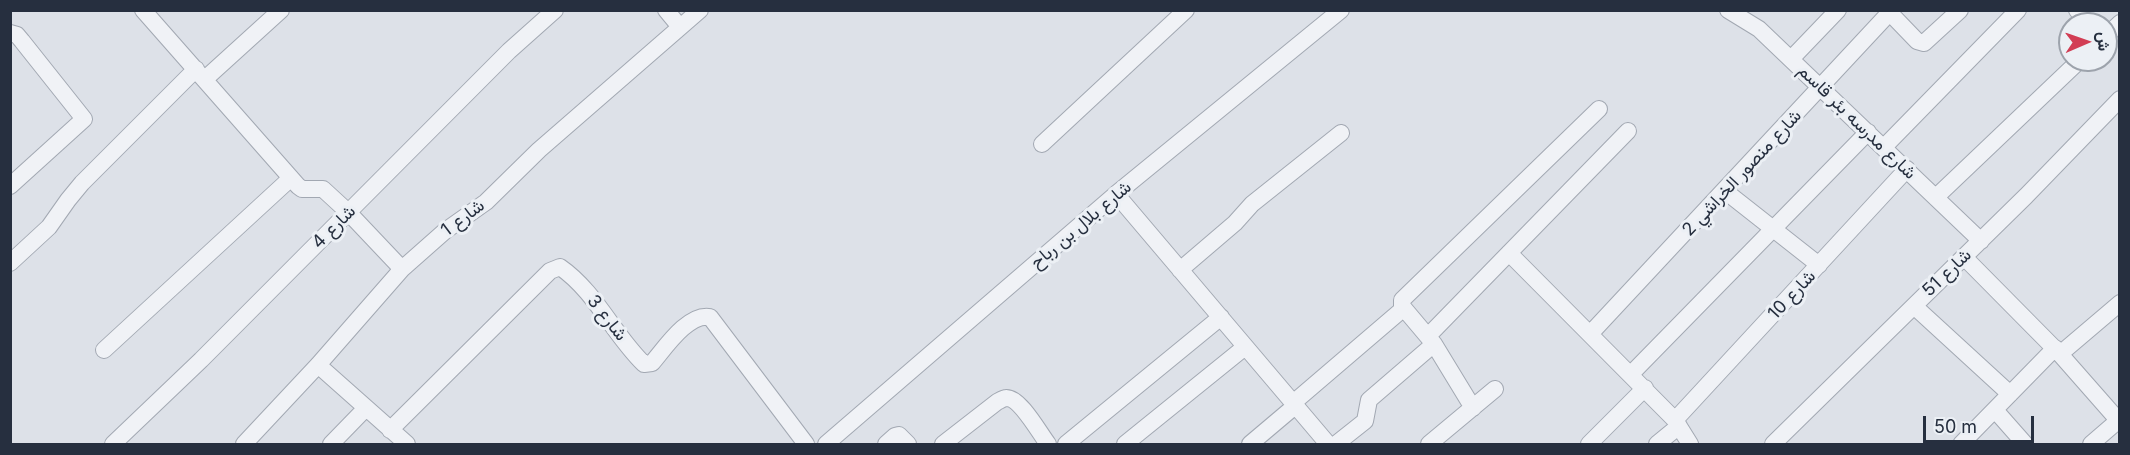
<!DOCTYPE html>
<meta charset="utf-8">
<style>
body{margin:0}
#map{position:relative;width:2130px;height:455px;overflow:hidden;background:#dde1e8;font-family:Inter,Vazirmatn,sans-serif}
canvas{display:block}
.frame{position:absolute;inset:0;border:12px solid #262f3f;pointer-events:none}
.north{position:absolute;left:2058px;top:12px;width:60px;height:60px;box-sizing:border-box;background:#ecf0f5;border:2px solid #9da3ac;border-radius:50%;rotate:88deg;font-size:16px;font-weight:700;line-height:24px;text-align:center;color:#262f3f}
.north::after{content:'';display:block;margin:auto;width:21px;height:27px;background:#d23d54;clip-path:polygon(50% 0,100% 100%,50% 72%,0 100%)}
.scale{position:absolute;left:1923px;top:416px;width:111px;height:27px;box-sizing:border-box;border:3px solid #262f3f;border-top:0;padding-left:8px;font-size:18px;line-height:21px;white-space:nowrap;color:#262f3f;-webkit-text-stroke:4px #ecf0f5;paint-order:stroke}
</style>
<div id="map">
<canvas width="2130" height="455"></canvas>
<div class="frame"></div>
<div class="north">ش</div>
<div class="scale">50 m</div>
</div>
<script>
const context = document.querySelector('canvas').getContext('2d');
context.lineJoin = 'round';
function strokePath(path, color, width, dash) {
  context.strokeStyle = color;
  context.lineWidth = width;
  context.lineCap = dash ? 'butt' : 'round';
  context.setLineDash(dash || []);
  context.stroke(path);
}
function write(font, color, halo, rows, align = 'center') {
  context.font = font + ' Inter,Vazirmatn,sans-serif';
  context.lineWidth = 6;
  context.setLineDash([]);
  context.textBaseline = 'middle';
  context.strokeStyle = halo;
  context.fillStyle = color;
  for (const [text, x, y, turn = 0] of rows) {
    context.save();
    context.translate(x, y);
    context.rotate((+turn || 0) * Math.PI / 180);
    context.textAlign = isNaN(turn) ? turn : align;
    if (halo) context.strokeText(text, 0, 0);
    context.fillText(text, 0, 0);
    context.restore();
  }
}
const minor = new Path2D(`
 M143 10 298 186 302 189H323L348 212 402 269
 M666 10 680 27
 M1728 10 1759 29 1981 241
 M2077 10 2088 24
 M1890 13 1917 41 1924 43 1960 10
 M10 33 17 35 22 41 84 119 10 186
 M2106 36 2120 23
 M1791 59 1838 10
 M205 79 281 10
 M1042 144 1186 10
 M1884 147 2018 10
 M1725 191 1819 265
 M1116 194 1328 444
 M1936 197 2080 60
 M1509 253 1675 420 1690 444
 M1964 257 2060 354 2118 420
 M10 263 49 227 68 200 82 183 196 69
 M1180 270 1235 223 1252 204 1341 133
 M1914 306 2010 394
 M1590 334 1892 10
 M1428 336 1628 131
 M104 350 291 178
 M2060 354 2120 303
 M318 365 407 444
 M1631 374 1868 132
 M1293 403 1404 308
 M1473 408 1434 344 1402 306V300L1599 109
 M1995 410 2025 444
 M1675 420 1907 169
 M390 430 550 271 560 267C596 292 613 334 644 364L652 363C665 348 688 313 710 317L806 444
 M113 444 201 360 509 51 555 10
 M244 444 318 365 402 269 445 231 486 202 539 150 700 10
 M331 444 366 408
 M826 444 1116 194 1341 10
 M886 444 895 436 899 435 908 444
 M943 444 997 402C999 401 1004 398 1006 398 1020 397 1040 434 1048 444
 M1066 444 1221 317
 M1125 444 1245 347
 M1250 444 1295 406
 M1336 444 1365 421 1369 400 1434 344
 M1429 444 1495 389
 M1589 444 1645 388
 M1657 444 1679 426
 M1773 444 2026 196 2120 99
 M1961 444 2055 348
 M2091 444 2120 419`);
strokePath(minor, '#a2a8b2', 18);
strokePath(minor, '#f0f2f6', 16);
write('18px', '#262f3f', '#ecf0f5', [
 ["شارع مدرسه بئر قاسم",1857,122,44],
 ["شارع منصور الخراشي 2",1742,173,-47],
 ["شارع 1",463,218,-37],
 ["شارع بلال بن رباح",1081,225,-40],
 ["شارع 4",334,227,-45],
 ["شارع 51",1947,273,-44],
 ["شارع 10",1792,295,-47],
 ["شارع 3",607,318,52]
]);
</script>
